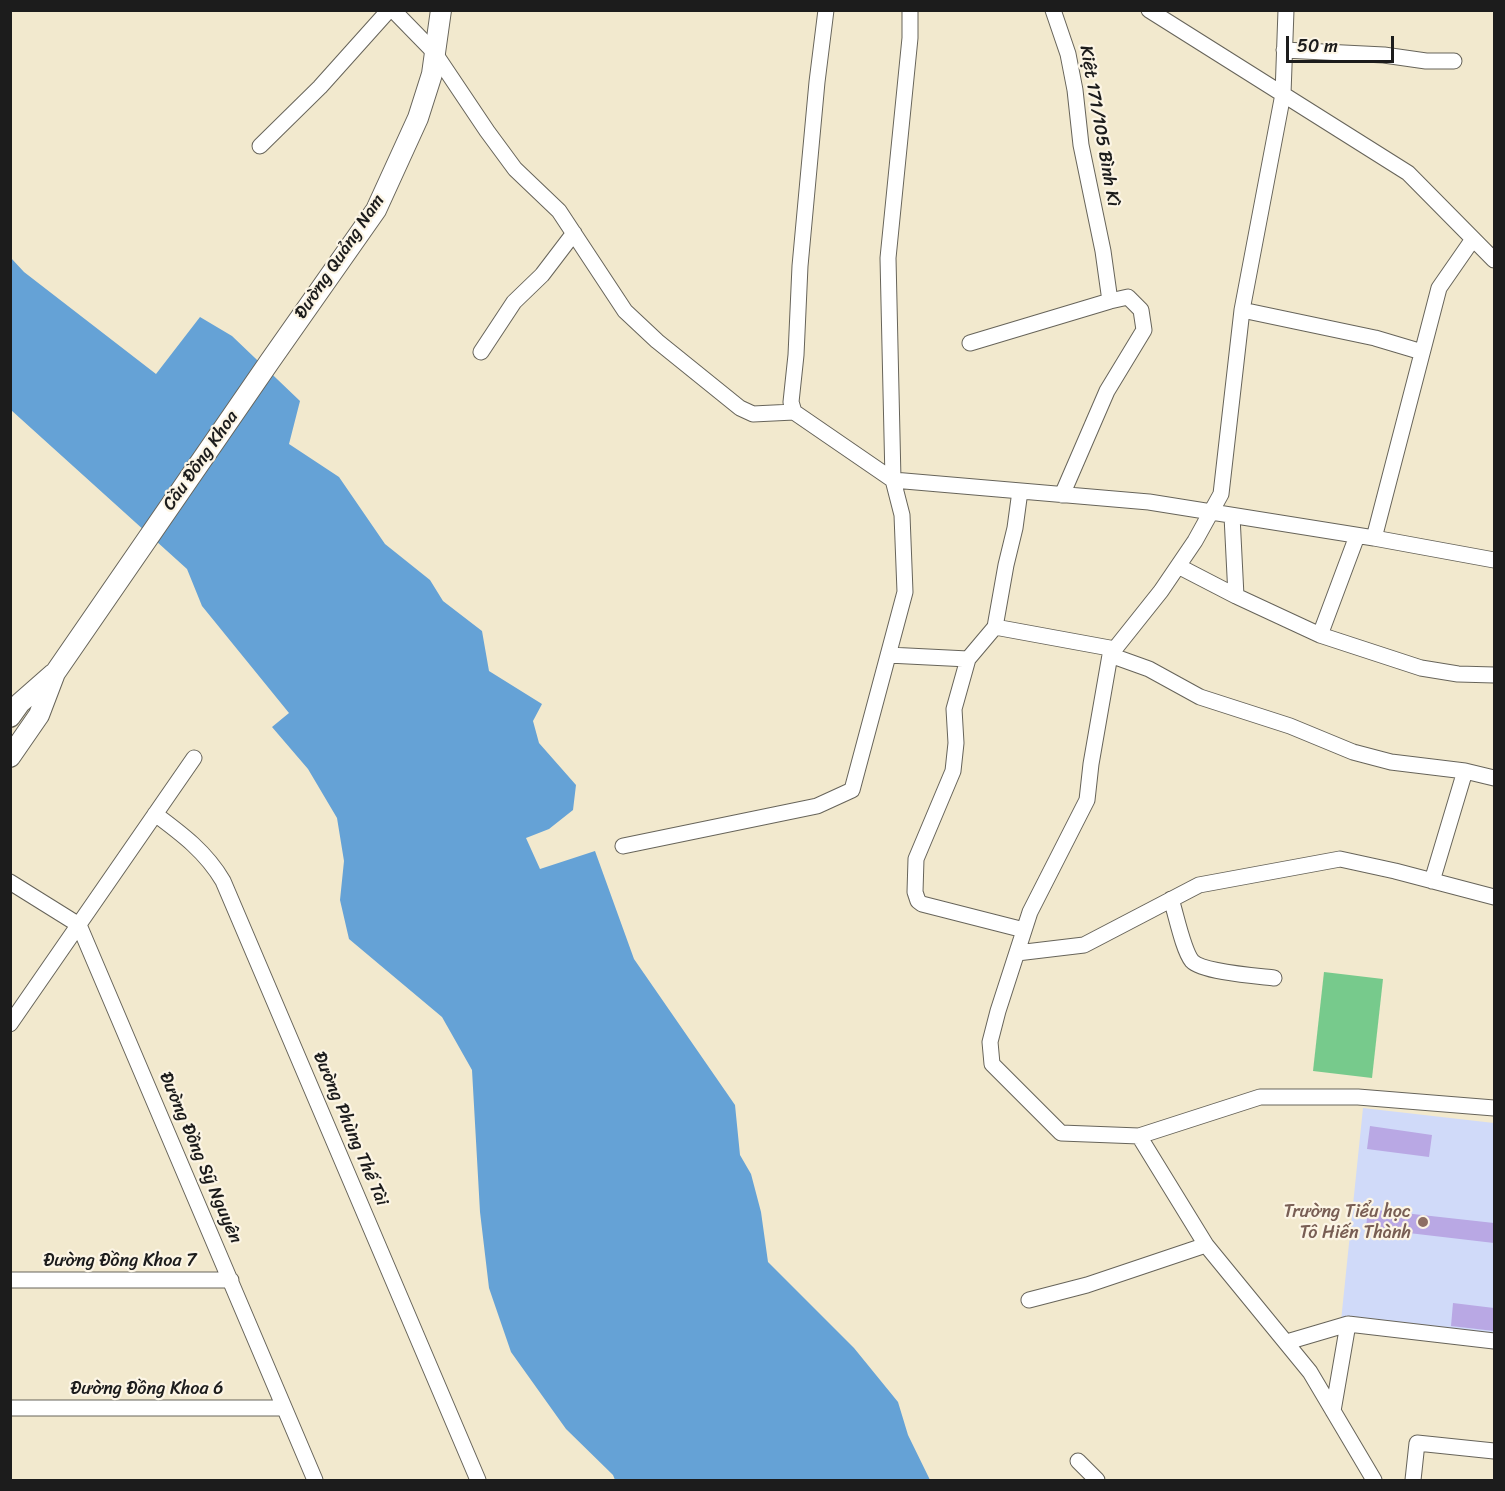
<!DOCTYPE html>
<meta charset="utf-8">
<style>
body{margin:0}
#map{position:relative;width:1505px;height:1491px;overflow:hidden;background:#f2e9ce;font-family:Sriracha,sans-serif}
canvas{display:block}
.frame{position:absolute;inset:0;border:12px solid #1c1c1c;pointer-events:none}
.scale{position:absolute;left:1286px;top:36px;width:108px;height:27px;box-sizing:border-box;border:3px solid #1c1c1c;border-top:0;padding-left:8px;font-size:18px;line-height:21px;white-space:nowrap;color:#1c1c1c;-webkit-text-stroke:4px #fcf5e5;paint-order:stroke}
</style>
<div id="map">
<canvas width="1505" height="1491"></canvas>
<div class="frame"></div>
<div class="scale">50 m</div>
</div>
<script>
const context = document.querySelector('canvas').getContext('2d');
context.lineJoin = 'round';
function paint(path, color) {
  context.fillStyle = color;
  context.fill(path, 'evenodd');
}
function strokePath(path, color, width, dash) {
  context.strokeStyle = color;
  context.lineWidth = width;
  context.lineCap = dash ? 'butt' : 'round';
  context.setLineDash(dash || []);
  context.stroke(path);
}
function write(font, color, halo, rows, align = 'center') {
  context.font = font + ' Sriracha,sans-serif';
  context.lineWidth = 4.5;
  context.setLineDash([]);
  context.textBaseline = 'middle';
  context.strokeStyle = halo;
  context.fillStyle = color;
  for (const [text, x, y, turn = 0] of rows) {
    context.save();
    context.translate(x, y);
    context.rotate((+turn || 0) * Math.PI / 180);
    context.textAlign = isNaN(turn) ? turn : align;
    if (halo) context.strokeText(text, 0, 0);
    context.fillText(text, 0, 0);
    context.restore();
  }
}
paint(new Path2D(`
 M1363 1108 1494 1123V1338L1341 1321Z`), '#d0daf9');
paint(new Path2D(`
 M1324 972 1383 979 1372 1078 1313 1071Z`), '#77ca8c');
paint(new Path2D(`
 M11 258 24 272 156 374 200 317 232 336 300 401 289 444 339 477 385 544 430 580 443 601 482 631 489 671 542 704 533 721 539 743 576 785 573 810 549 829 526 838 540 869 595 851 634 959 735 1105 740 1155 751 1174 761 1212 768 1262 854 1348 898 1402 908 1435 930 1480H615L613 1475 566 1429 511 1352 489 1288 480 1212 472 1070 442 1017 349 939 340 900 344 861 337 818 308 769 272 727 289 713 202 606 187 569 11 410Z`), '#65a2d6');
paint(new Path2D(`
 M1370 1126 1432 1135 1429 1157 1367 1149Z
 M1368 1209 1494 1223V1243L1366 1228Z
 M1453 1303 1494 1308V1331L1451 1326Z`), '#b9a8e4');
const minor = new Path2D(`
 M393 10 434 52 487 131 515 169 559 211 625 311 657 341 740 408 753 414 794 412 893 480 1149 502 1374 538 1494 560
 M1053 10 1068 54 1075 90 1081 145 1103 251 1110 301
 M1149 10 1408 173 1494 260
 M1286 10 1283 94 1242 310 1221 494 1195 541 1161 591 1110 655 1091 764 1087 800 1030 912 998 1011 990 1042 992 1064 1061 1133 1139 1136 1260 1097H1358L1494 1108
 M1284 50 1384 55 1426 61H1454
 M260 146 320 87 389 10
 M1242 310 1375 338 1422 352
 M970 343 1110 301 1128 297 1141 310 1144 330 1107 391 1062 495
 M481 352 514 302 542 275 574 233
 M794 412 791 402 796 355 800 266 817 82 826 10
 M1020 491 1015 528 1006 565 995 627 968 659 954 709 956 743 953 771 916 859 915 892 918 901 922 904 1024 930
 M1232 516 1236 596
 M1374 538 1439 288 1473 239
 M1178 566 1236 596 1320 635 1421 668 1458 674 1494 675
 M995 627 1115 649
 M1320 635 1357 536
 M888 655 968 659
 M1110 655 1149 669 1200 697 1290 726 1353 752 1391 762 1465 771 1494 778
 M155 814C182 834 206 852 223 881L478 1480
 M623 846 817 806 852 790 905 592 902 515 893 480 888 258 910 38V10
 M1432 881 1465 771
 M10 882 79 925 315 1480
 M1171 899C1176 914 1183 950 1192 961 1202 972 1257 976 1274 978
 M1017 953 1084 945 1199 885 1340 859 1395 871 1494 897
 M10 1024 194 758
 M1139 1136 1206 1245 1310 1372 1374 1480
 M10 1280H231
 M1029 1300 1087 1285 1206 1245
 M1287 1342 1348 1324 1494 1341
 M10 1408H283
 M1333 1411 1348 1324
 M1078 1461 1097 1480
 M1413 1480 1417 1443 1494 1451`);
const major = new Path2D(`
 M10 717 20 703 53 674
 M10 757 39 715 55 673 270 361 376 210 418 118 432 74 441 10`);
strokePath(minor, '#67645a', 17);
strokePath(major, '#67645a', 22);
strokePath(minor, '#fff', 15);
strokePath(major, '#fff', 20);
for (const [x, y, r, color] of [
 [1423,1222,6,"#8d6e63"]
]) {
  const dot = new Path2D();
  dot.arc(x, y, r, 0, 2 * Math.PI);
  context.fillStyle = color;
  context.fill(dot);
  strokePath(dot, '#fcf5e5', 2);
}
write('18px', '#1c1c1c', '#fcf5e5', [
 ["Kiệt 171/105 Bình Kì",1099,126,80],
 ["Đường Quảng Nam",340,257,-56],
 ["Cầu Đồng Khoa",201,461,-55],
 ["Đường Phùng Thế Tài",350,1129,67],
 ["Đường Đồng Sỹ Nguyên",200,1158,67],
 ["Đường Đồng Khoa 7",120,1261],
 ["Đường Đồng Khoa 6",147,1389]
]);
write('18px', '#785e54', '#fcf5e5', [
 ["Trường Tiểu học",1411,1212],
 ["Tô Hiến Thành",1411,1233]
], 'right');
</script>
